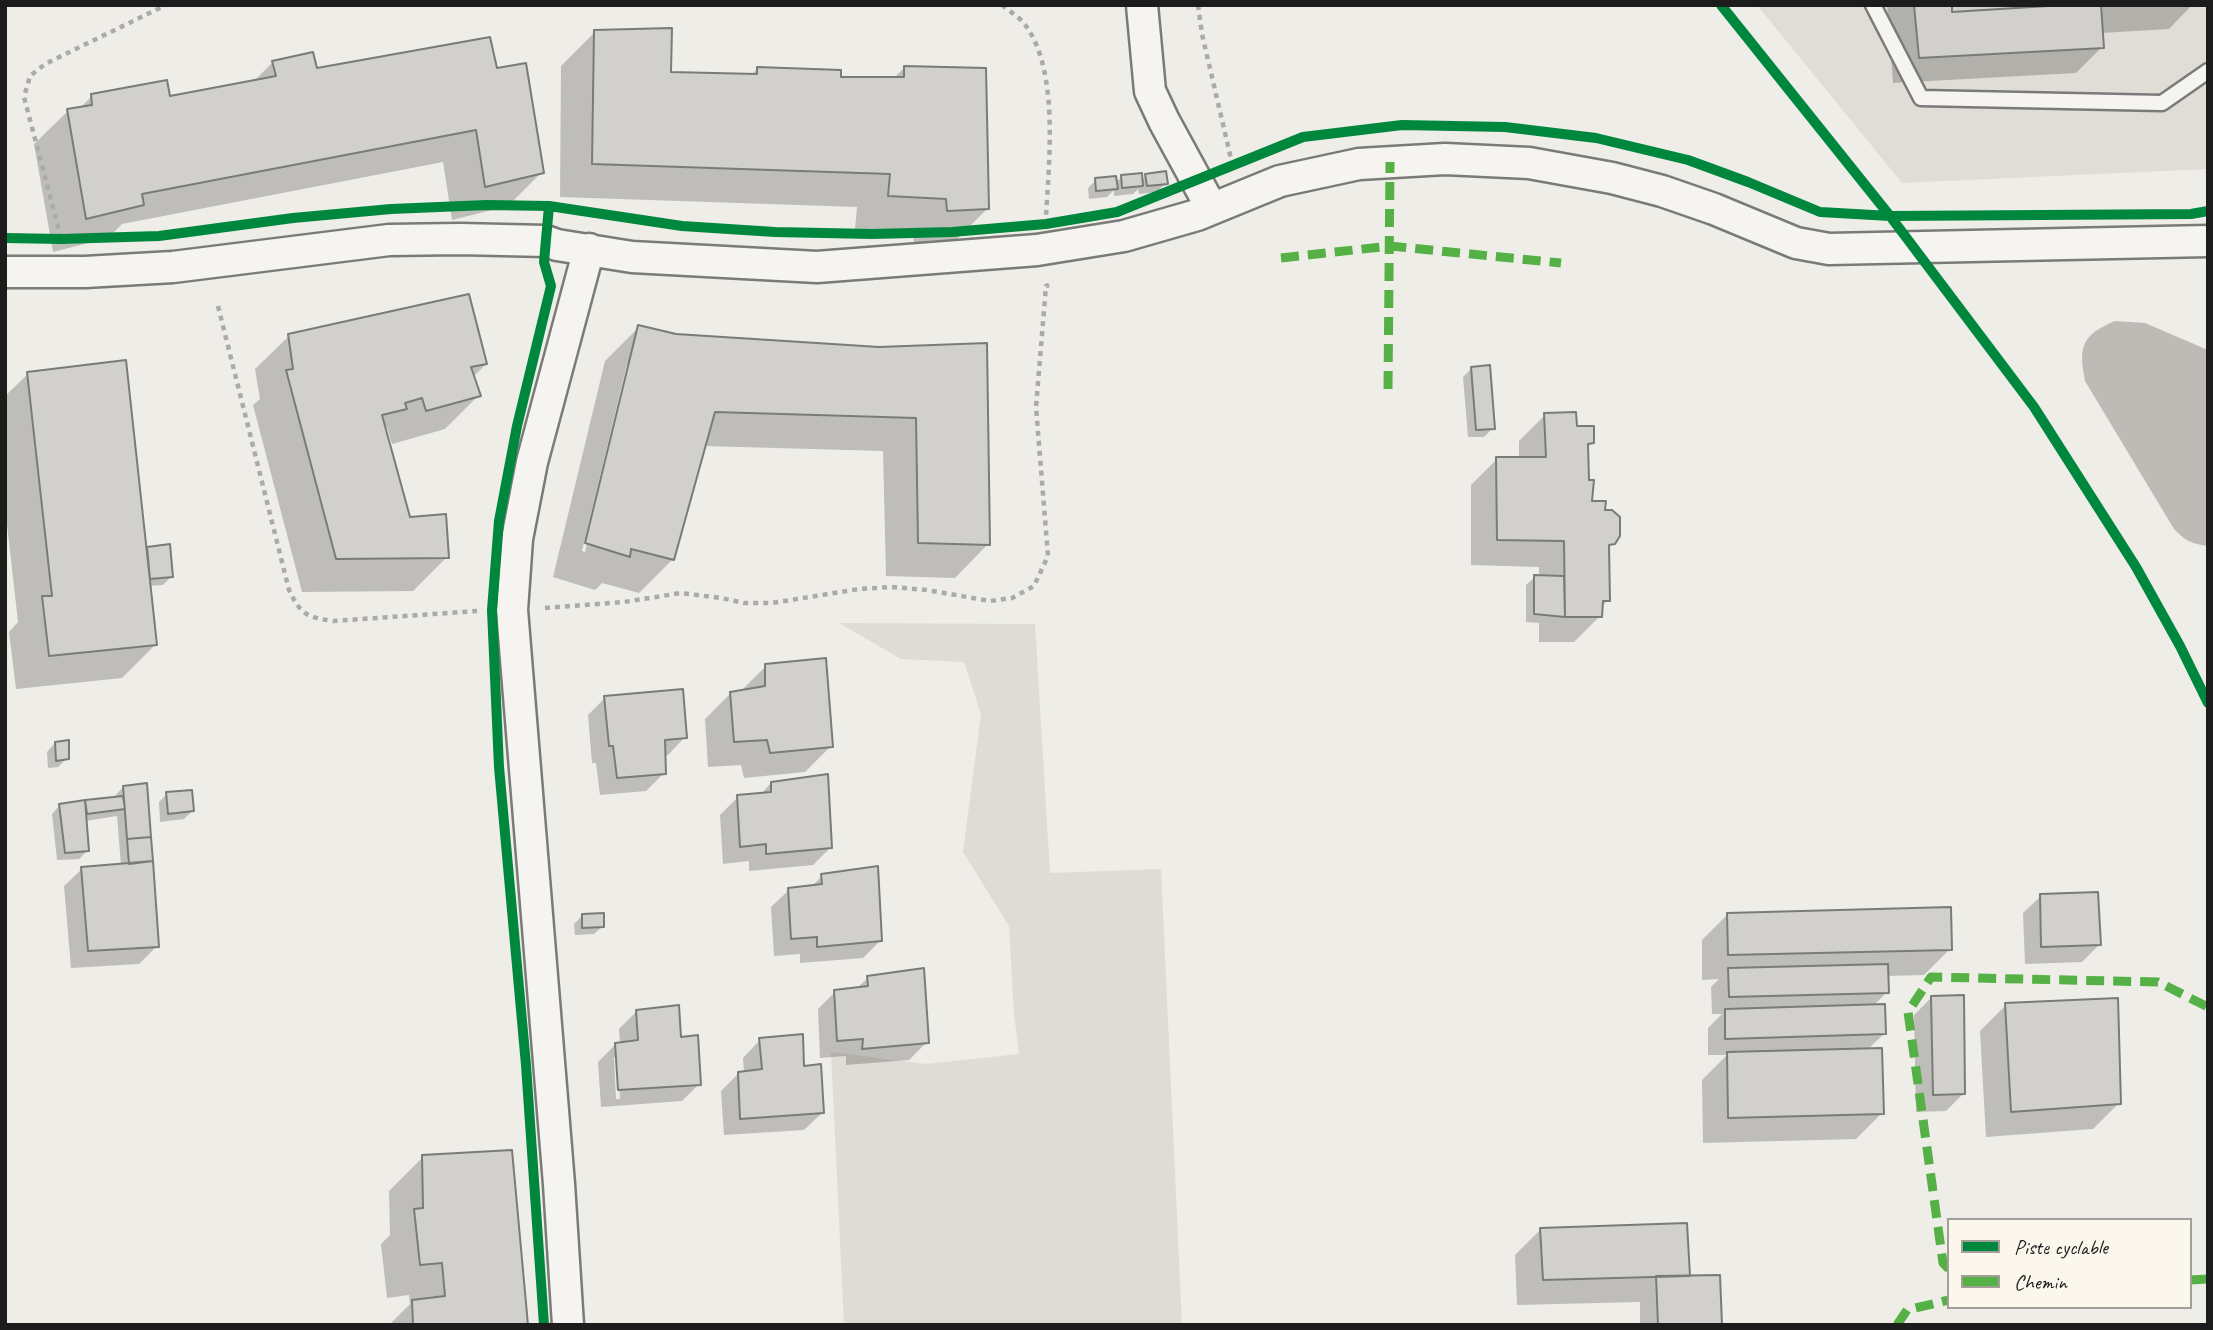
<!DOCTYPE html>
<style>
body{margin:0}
#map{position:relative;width:2213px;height:1330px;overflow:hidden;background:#eeede8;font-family:Caveat,sans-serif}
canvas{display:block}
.frame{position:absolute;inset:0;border:7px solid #1c1c1c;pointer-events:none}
.legend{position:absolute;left:1947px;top:1218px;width:245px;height:91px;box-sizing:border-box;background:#fbf7ec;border:2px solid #a29f99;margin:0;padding:9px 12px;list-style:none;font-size:21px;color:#1c1c1c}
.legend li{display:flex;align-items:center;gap:14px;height:35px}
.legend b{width:35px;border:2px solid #a29f99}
</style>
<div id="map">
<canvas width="2213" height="1330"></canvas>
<div class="frame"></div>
<ul class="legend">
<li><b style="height:9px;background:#00873e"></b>Piste cyclable</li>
<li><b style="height:9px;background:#55b145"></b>Chemin</li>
</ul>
</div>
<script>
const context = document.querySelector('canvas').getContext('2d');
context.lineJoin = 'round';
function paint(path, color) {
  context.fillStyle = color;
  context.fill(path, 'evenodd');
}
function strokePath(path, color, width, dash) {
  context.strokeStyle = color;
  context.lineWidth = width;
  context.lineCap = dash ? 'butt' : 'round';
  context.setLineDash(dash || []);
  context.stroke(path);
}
paint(new Path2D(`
 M1757 5H2208V169L1902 183Z`), '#dfddd6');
paint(new Path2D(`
 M839 623 1035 624 1050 873 1161 869 1182 1325H844L831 1052 926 1064 1019 1054 1014 1015 1009 926 963 852 981 714 964 662 901 659Z`), '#dfdcd5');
paint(new Path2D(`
 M2115 321 2145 323 2208 350V546C2192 544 2184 540 2174 529L2085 381C2078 346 2082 335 2115 321Z`), '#bebbb6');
paint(new Path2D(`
 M1887 5H2192L2169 29 2101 33 2102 47 2076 73 1893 83Z
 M595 32 669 74 751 75 758 68 839 78H894L905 67 987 209 954 242 914 244 913 232 855 229 857 207 560 197 561 66Z
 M273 62 316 70H496L542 172 508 206 452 220 443 162 122 224 108 238 53 252 34 144 68 111 79 109 92 96 168 98 253 82Z
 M1146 175 1166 183 1157 192 1139 194 1138 189 1133 194 1114 196V190L1107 197 1089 199 1088 188 1096 180 1115 183 1122 177 1141 181Z
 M639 327 675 336 879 349 988 544 955 578 886 576 883 451 704 446 673 559 639 593 602 583 595 590 553 577 605 361ZM627 364H631L585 552 582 551Z
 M289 336 486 364 473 377 479 395 445 429 392 444 387 427 384 428 409 519 447 557 413 591 302 592 253 405 260 399 255 369Z
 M1472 368 1493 428 1484 437H1468L1463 377Z
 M28 374 145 551 148 548 172 576 163 585 149 586 156 644 122 678 16 689 9 632 18 622 5 507V396Z
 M1545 415 1576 428 1592 443 1587 448 1590 502 1604 512 1613 543 1607 549 1608 600 1601 607 1600 616 1574 642H1539V623L1526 622V585L1535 577H1539V567L1471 565V485L1497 459H1519V441Z
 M766 666 831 746 805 772 744 778 741 765 708 767 705 719 731 693 740 692Z
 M605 698 685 737 668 755H663L664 773 646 791 600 795 596 763H592L588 715Z
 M55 743 67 758 58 767 48 768 47 752Z
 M771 783 830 848 813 865 749 871V861L723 864 720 815 738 797 760 795Z
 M123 787 157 946 139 964 71 968 64 886 82 869 121 865 117 816 85 821 88 850 79 859 57 860 52 814 60 805 115 799V796Z
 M167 794 193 810 184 819 160 822 159 802Z
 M822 876 881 940 863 958 800 963V954L774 956 771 907 789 890 811 887Z
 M2041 896 2099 945 2082 962 2025 964 2023 913Z
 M1728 914 1950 949 1924 975 1887 976V992L1873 1006 1885 1033 1867 1050 1882 1113 1856 1139 1703 1143 1702 1080 1727 1055H1708V1028L1722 1014H1712L1711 987 1719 979 1702 980V940Z
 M582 916 603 926 594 934 575 935 574 924Z
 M868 978 927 1042 909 1060 846 1065V1056L820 1058 818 1009 835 992 856 989Z
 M1931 998 1963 1094 1946 1111 1916 1112 1914 1015Z
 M2006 1005 2119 1103 2093 1129 1986 1137 1980 1031Z
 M637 1011 679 1039 699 1084 682 1101 601 1107 598 1062 616 1044H620L619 1029ZM614 1057H617L620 1099H616Z
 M760 1040 803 1068 822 1113 804 1130 724 1135 721 1091 739 1073H744L743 1058Z
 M423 1157 526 1325H389L410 1304 409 1295 387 1298 381 1244 390 1235 389 1191Z
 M1541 1229 1688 1277 1720 1325H1640V1302L1517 1305 1515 1255Z`), '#0003');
const building = new Path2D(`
 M1914 5H1952V12L2064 5H2101L2104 48 1919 58Z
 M1952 5H2064L1952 12Z
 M672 28 671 72 757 74V67L841 70V77H904V66L986 68 989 209 947 211 946 199 888 196 890 174 592 164 594 30Z
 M490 37 497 68 526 63 544 173 485 187 476 130 142 194 144 205 86 219 67 109 92 105 91 94 167 80 170 96 276 76 272 61 313 52 317 68Z
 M1166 171 1168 184 1147 186 1145 174Z
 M1142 173 1143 186 1122 188 1121 175Z
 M1116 176 1118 189 1096 191 1095 178Z
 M469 294 487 364 471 367 481 396 426 411 422 398 405 403 407 409 382 415 410 517 446 514 449 558 336 559 286 370 293 369 288 334Z
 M638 325 676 334 879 347 987 343 990 545 918 543 916 418 715 412 674 560 631 549 630 557 585 543Z
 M126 360 157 645 49 656 42 596H52L27 372Z
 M1490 365 1495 429 1476 430 1471 367Z
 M1576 412 1577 426H1594V443L1588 444 1589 480H1594L1592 501H1606L1605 510H1612L1620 517V536L1615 544 1609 545 1610 601H1603L1602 617H1565L1564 541 1497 540 1496 457H1546L1544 413Z
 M170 544 173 577 150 579 147 547Z
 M1534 575 1564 576 1565 617 1534 614Z
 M826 658 833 747 770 753 767 740 734 742 730 692 765 686V664Z
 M683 689 687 738 665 740 666 774 617 778 613 746H609L604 696Z
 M69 740V759L56 761 55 742Z
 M828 774 832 848 766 854V844L740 847 737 795 771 792V782Z
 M147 783 151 837 127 839 123 786Z
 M192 790 194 811 168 814 166 792Z
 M123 796 125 809 87 814 85 800Z
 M85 800 89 851 65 853 59 804Z
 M151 837 153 861 129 864 127 839Z
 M153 861 159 947 88 951 81 867Z
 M878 866 882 941 817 947V937L791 939 788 888 822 884 821 874Z
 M2098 892 2101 945 2041 947 2040 894Z
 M1951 907 1952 950 1728 955 1727 913Z
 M604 913V927L582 928V914Z
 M1888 964 1889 993 1729 997 1728 968Z
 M924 968 929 1043 862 1049 863 1039 837 1041 834 990 868 986 867 976Z
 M1964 995 1965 1094 1933 1095 1931 996Z
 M2118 998 2121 1104 2011 1112 2005 1003Z
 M1885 1004 1886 1034 1725 1039V1009Z
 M679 1005 681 1037 698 1035 701 1085 618 1090 615 1043 638 1040 636 1010Z
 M803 1034 804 1066 821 1064 824 1113 740 1119 738 1072 762 1069 759 1038Z
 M1882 1048 1884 1114 1728 1118 1727 1052Z
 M512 1150 528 1325H413L412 1300 445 1296 442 1263 420 1265 414 1209 423 1208 422 1155Z
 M1687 1223 1690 1276 1543 1280 1540 1228Z
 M1720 1275 1722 1325H1658L1656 1276Z`);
paint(building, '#d1d0cc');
strokePath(building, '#7a7a78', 2);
const lane = new Path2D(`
 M1873 5 1921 98 2162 103 2208 71`);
const street = new Path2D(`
 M1142 5 1150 91 1164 121 1212 209
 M5 272H85L173 267 389 240 460 239 546 241 557 245 632 257 817 267 1037 250 1124 236 1197 215 1280 181 1359 164 1445 159 1529 163 1612 178 1662 191 1714 209 1796 243 1829 249 2208 241
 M568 1325 559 1184 512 610 517 539 532 462 589 249`);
strokePath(lane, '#7a7a78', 19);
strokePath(street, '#7a7a78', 35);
strokePath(new Path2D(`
 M1002 5C1009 11 1021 18 1026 26 1059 72 1049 161 1046 216
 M1198 5 1202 34 1232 163
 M61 238 24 97 30 76 45 64 166 5
 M218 306 289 590C301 615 307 617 333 621L477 611
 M545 608 624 602 681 593 721 598 744 603H772L859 589 892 587 927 590 990 601 1012 598 1034 586 1048 556 1036 407 1046 286 1049 285`), '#abaaa7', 4.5, [5, 5]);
strokePath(lane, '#f5f4f0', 14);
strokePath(street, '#f5f4f0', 30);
strokePath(new Path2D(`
 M1281 258 1390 246 1561 263
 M1388 389 1390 162
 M1949 1269 1943 1263 1908 1012 1931 977 2158 982 2208 1007
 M2190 1280 2208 1279
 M1897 1325 1907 1310 1949 1300`), '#55b145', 9, [18, 9]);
strokePath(new Path2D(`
 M1721 5 1890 216 2034 407 2136 567 2180 646 2208 703
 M5 238 61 239 159 236 293 218 391 209 487 205 549 206 682 226 775 232 872 234 952 232 1046 224 1117 212 1303 137 1402 125 1505 127 1596 138 1688 160 1748 182 1820 212 1890 216 2191 214 2208 211
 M544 1325 526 1065 499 767 492 610 499 521 517 426 551 286 544 262 549 206`), '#00873e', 10);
</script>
